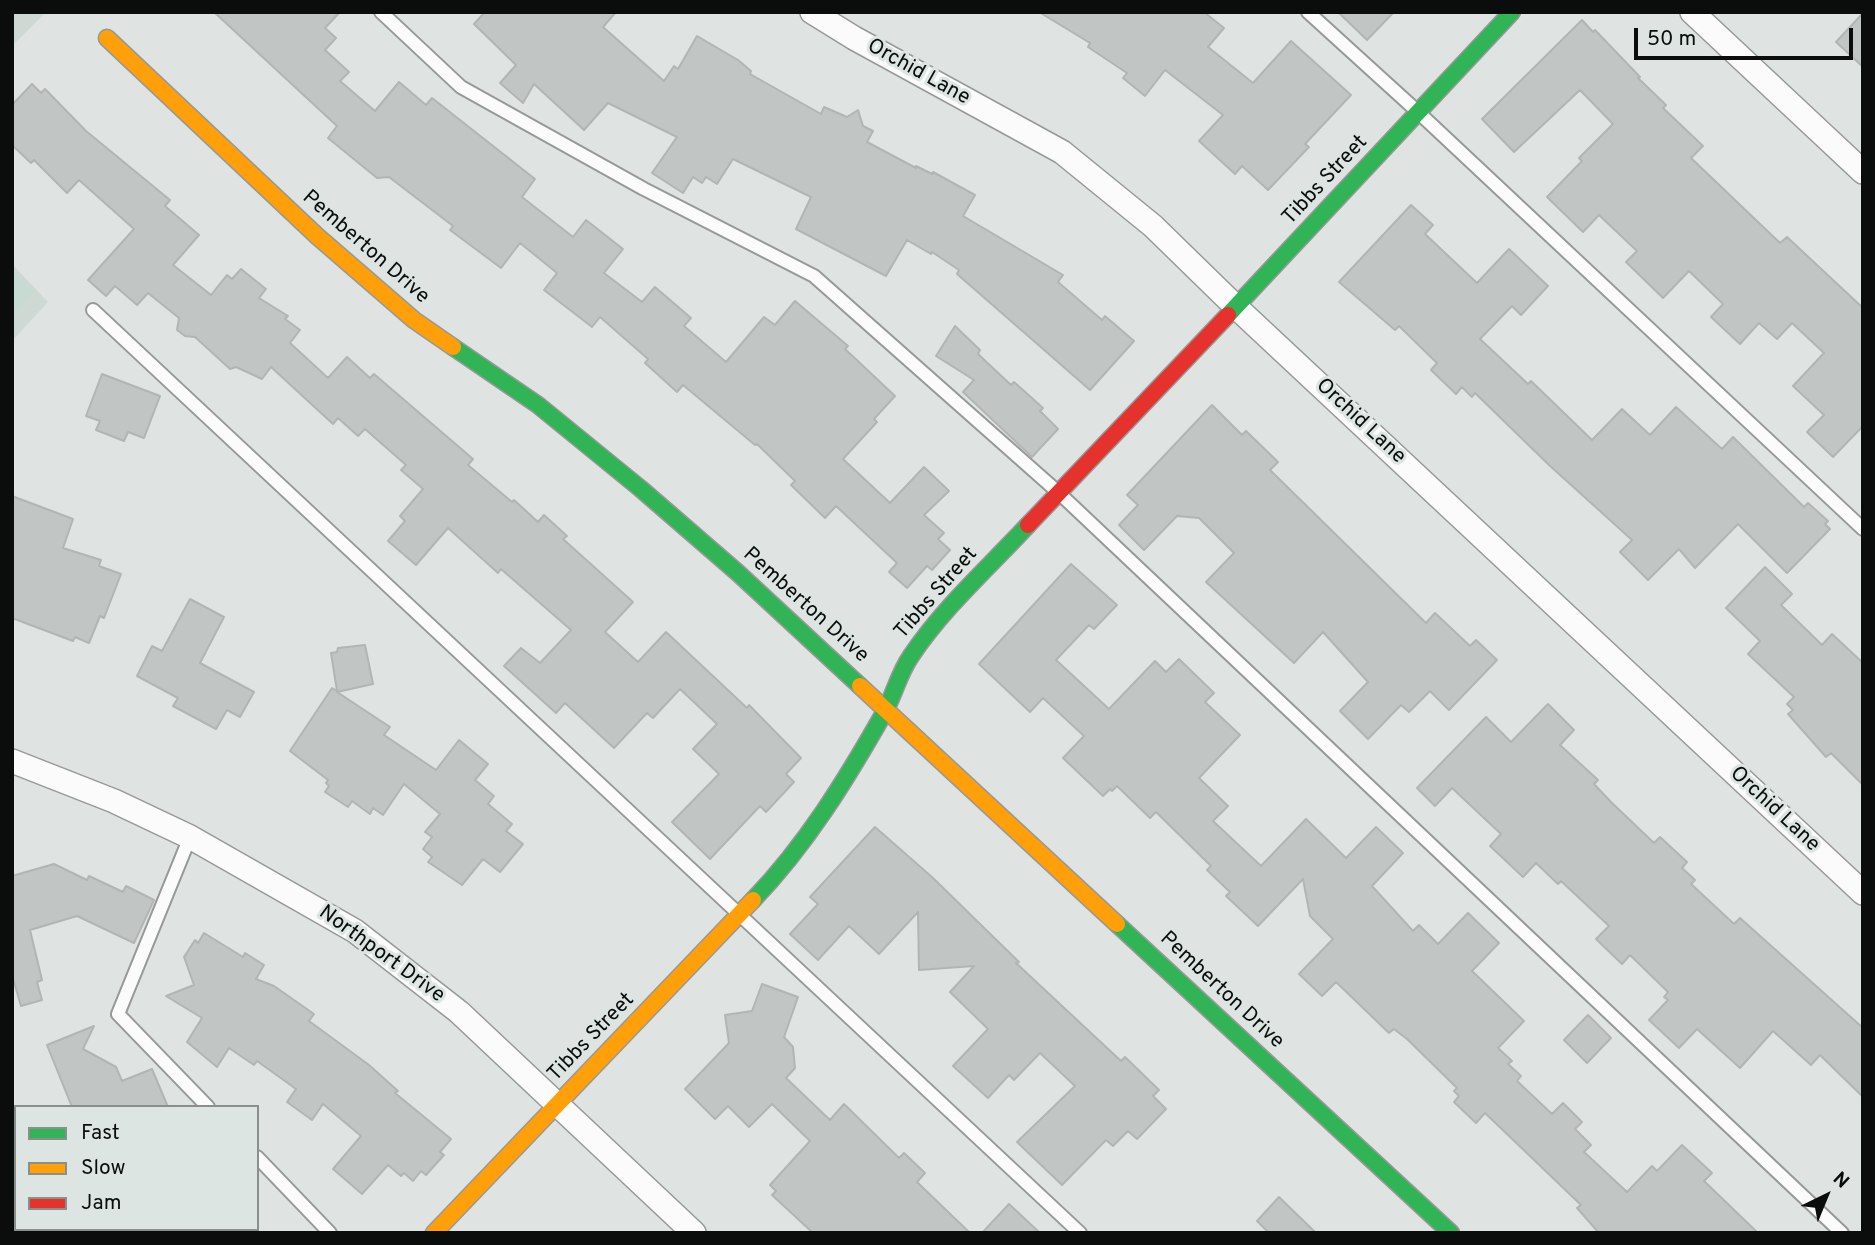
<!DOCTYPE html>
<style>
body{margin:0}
#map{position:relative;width:1875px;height:1245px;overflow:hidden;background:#dfe3e1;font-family:Overpass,sans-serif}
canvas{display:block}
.frame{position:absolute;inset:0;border:14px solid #0a0d0b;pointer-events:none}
.legend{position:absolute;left:14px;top:1105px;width:245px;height:126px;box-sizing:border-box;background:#dde5e2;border:2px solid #898f8c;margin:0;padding:9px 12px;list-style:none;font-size:21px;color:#0a0d0b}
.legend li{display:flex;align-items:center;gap:14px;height:35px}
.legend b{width:35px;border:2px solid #898f8c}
.north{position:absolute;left:1791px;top:1161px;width:70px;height:70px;-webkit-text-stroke:5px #dde5e2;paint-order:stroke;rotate:43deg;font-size:19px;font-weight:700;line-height:28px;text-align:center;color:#0a0d0b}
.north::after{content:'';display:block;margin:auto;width:24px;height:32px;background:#0a0d0b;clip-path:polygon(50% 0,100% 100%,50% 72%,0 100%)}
.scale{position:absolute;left:1634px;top:28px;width:219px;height:32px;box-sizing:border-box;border:4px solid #0a0d0b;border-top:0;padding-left:9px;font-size:21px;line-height:24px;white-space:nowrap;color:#0a0d0b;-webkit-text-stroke:5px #dde5e2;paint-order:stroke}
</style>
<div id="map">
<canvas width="1875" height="1245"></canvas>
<div class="frame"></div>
<ul class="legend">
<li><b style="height:9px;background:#30b455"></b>Fast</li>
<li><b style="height:9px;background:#ff9f0a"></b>Slow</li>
<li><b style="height:9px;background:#e5322d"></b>Jam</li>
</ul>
<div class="north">N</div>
<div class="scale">50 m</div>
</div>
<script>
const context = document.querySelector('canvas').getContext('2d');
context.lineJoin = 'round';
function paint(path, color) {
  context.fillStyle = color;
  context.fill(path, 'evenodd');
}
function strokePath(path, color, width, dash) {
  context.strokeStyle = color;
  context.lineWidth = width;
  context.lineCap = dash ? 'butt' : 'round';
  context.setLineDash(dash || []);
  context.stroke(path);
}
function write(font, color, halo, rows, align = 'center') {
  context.font = font + ' Overpass,sans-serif';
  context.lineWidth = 6;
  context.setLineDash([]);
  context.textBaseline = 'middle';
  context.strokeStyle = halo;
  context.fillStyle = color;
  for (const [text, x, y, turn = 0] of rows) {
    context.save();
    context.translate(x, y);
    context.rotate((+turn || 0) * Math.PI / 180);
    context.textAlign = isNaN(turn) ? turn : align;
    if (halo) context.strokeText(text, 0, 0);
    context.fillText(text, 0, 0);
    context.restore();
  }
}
paint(new Path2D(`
 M12 12H46L12 46Z
 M12 264 48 302 12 341Z`), '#ced9d4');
paint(new Path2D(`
 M12 270 35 292 12 317Z`), '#c8dbd3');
const building = new Path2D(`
 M214 12H340L325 28 336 38 325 50 349 72 340 81 375 111 399 82 426 105 432 98 535 179 522 197 573 237 586 220 623 249 604 273 642 302 655 287 691 318 684 326 726 362 764 317 775 325 795 301 848 346 845 349 895 396 874 419 877 422 843 459 890 503 924 467 949 491 924 515 944 533 938 539 950 550 932 570 927 566 907 588 889 572 897 563 836 506 825 518 791 485 795 481 757 444 755 445 683 385 677 392 645 363 648 359 600 317 592 327 544 290 557 273 520 243 501 268 450 230 453 226 389 177 377 178 328 138 337 126Z
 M485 12H616L603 27 664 81 674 66 678 69 697 36 738 60 751 71 750 74 821 114 824 107 847 117 858 110 863 126 873 131 867 142 916 168V166L932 174 933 172 975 195 963 216 1063 275 1058 282 1102 320 1105 316 1134 341 1090 390 957 274 959 270 932 252 931 254 907 240 886 276 796 229 811 197 733 159 717 184 706 177 702 183 693 177 683 193 652 173 677 137 608 103 584 130 534 84 523 103 500 83 516 65 474 24Z
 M1039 12H1204L1224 28 1208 47 1253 83 1291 41 1351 95 1305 144 1309 147 1268 190 1242 166 1235 174 1199 141 1223 115 1165 70 1145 96 1123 78 1127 73 1088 47 1090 43Z
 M1338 12H1394L1367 40Z
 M1863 13V67L1836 42Z
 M1582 20 1593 32 1595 30 1640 77 1638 78 1666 105 1663 108 1703 146 1691 158 1780 243 1787 237 1863 308V426L1833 457 1807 432 1824 415 1793 386 1824 353 1792 323 1777 339 1759 323 1740 344 1711 317 1723 304 1689 271 1663 298 1626 262 1637 251 1599 215 1583 232 1547 197 1582 161 1579 158 1613 124 1580 90 1514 152 1482 119Z
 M32 84 41 93 45 89 86 131 170 200 165 206 199 235 173 265 211 295 227 275 232 279 241 269 266 289 259 298 288 316 285 319 300 330 290 343 328 378 347 357 370 378 374 374 473 459 468 465 512 502 514 500 538 522 544 515 567 536 563 539 633 602 605 632 638 662 666 632 747 708 749 705 801 758 786 774 794 782 766 812 760 806 710 859 672 822 719 774 693 749 717 724 680 689 653 718 647 713 614 748 565 703 556 713 504 666 521 648 540 663 571 630 501 569 498 573 448 528 416 565 388 541 405 521 400 516 423 489 401 470 406 465 365 429 358 436 338 418 333 424 271 367 262 379 236 367 230 369 195 337 185 336 177 330 179 318 148 293 137 305 115 286 106 296 88 280 134 229 79 180 67 193 34 160 31 163 12 145V105Z
 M1411 205 1433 225 1425 234 1477 283 1509 249 1548 286 1521 315 1512 306 1480 339 1528 384 1531 381 1592 440 1622 409 1650 435 1676 407 1722 449 1733 437 1804 507 1808 503 1828 521 1825 524 1830 529 1787 573 1738 524 1695 568 1679 549 1648 580 1620 552 1632 540 1549 465 1475 393 1472 397 1462 387 1456 394 1431 370 1437 363 1399 326 1395 330 1339 282Z
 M955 326 980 350 978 354 1011 385 1014 382 1043 408 1040 411 1058 429 1032 457 963 392 974 380 936 356Z
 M102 374 160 396 144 438 128 432 124 441 96 430 100 421 86 416Z
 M1212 405 1242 435 1246 431 1278 462 1270 470 1426 623 1435 613 1470 646 1476 640 1497 660 1449 710 1430 691 1409 712 1401 705 1368 739 1340 711 1368 682 1323 632 1294 663 1206 582 1234 553 1199 518 1177 516 1144 550 1119 525 1138 505 1127 495Z
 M12 496 73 519 63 548 101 560 99 566 121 574 104 618 100 616 89 643 75 637 73 641 12 618Z
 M1071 564 1117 605 1094 629 1089 625 1056 660 1109 709 1155 661 1166 672 1179 659 1214 693 1205 702 1240 735 1199 778 1228 806 1213 821 1261 866 1306 819 1346 858 1376 827 1403 853 1372 886 1413 931 1419 925 1438 944 1468 913 1499 943 1472 971 1524 1021 1498 1048 1512 1061 1508 1064 1521 1076 1517 1081 1552 1114 1563 1103 1582 1122 1575 1129 1591 1145 1584 1152 1627 1192 1652 1166 1657 1171 1682 1145 1712 1173 1704 1181 1758 1233H1599L1577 1208 1581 1205 1485 1113 1476 1123 1454 1102 1459 1096 1454 1091 1457 1088 1407 1039 1394 1029 1389 1033 1336 982 1322 996 1299 974 1333 939 1310 916 1303 879 1258 926 1226 896 1230 892 1207 870 1211 866 1156 812 1150 818 1117 786 1112 791 1110 789 1103 796 1063 758 1084 736 1043 698 1030 712 979 664Z
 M1765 567 1792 594 1781 605 1822 645 1832 634 1863 663V785L1831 753 1826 757 1788 714 1793 710 1787 704 1794 697 1748 654 1760 641 1726 608Z
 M190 599 224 617 200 663 254 692 240 717 227 710 216 729 173 706 178 698 137 676 152 646 162 651Z
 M365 645 373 684 337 692 390 727 384 735 436 770 459 740 488 764 475 780 494 796 488 804 512 824 506 831 523 844 500 872 483 859 462 885 428 862 432 857 423 849 432 837 425 832 440 814 404 784 383 815 373 808 370 814 352 801 348 807 325 792 329 786 326 783 328 780 290 751 332 688 337 691 331 653 337 652 338 648Z
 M1548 704 1574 730 1560 745 1598 780 1594 784 1611 802 1654 843 1660 837 1687 862 1682 868 1695 880 1691 884 1734 924 1740 918 1863 1028V1097L1820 1055 1811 1065 1773 1031 1740 1068 1697 1029 1679 1048 1649 1020 1668 1000 1664 997 1668 992 1630 955 1622 964 1596 939 1609 926 1561 881 1558 884 1536 863 1523 877 1490 846 1501 834 1452 788 1435 806 1417 788 1486 717 1511 742Z
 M875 827 933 878 1019 962 1016 963 1121 1061 1125 1057 1159 1090 1153 1096 1166 1109 1137 1139 1128 1131 1113 1146 1106 1140 1062 1185 1017 1142 1075 1086 1040 1053 1014 1080 1009 1075 988 1098 953 1066 988 1029 950 992 974 966 919 970 918 912 879 954 849 926 818 960 790 934 818 904 810 897Z
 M54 864 87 880 89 876 123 892 126 886 154 900 134 943 77 916 30 930 42 980 37 982 42 1000 21 1006 12 975V876Z
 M204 933 243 957 245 953 264 965 256 979 274 986 314 1014 309 1021 369 1065 398 1091 395 1093 451 1139 440 1152 444 1155 426 1175 421 1171 413 1181 404 1173 401 1176 388 1165 362 1194 333 1169 361 1136 323 1104 312 1120 287 1102 296 1089 257 1061 254 1065 229 1048 217 1067 187 1042 202 1018 166 996 194 985 184 957 195 940 198 943Z
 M762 984 798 997 784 1037 793 1047 795 1068 786 1078 830 1120 844 1104 899 1158 904 1153 925 1173 917 1182 970 1233H813L772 1195 776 1191 770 1185 810 1141 772 1104 749 1127 728 1106 715 1119 685 1089 729 1043 725 1015 752 1011Z
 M1588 1015 1611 1038 1587 1063 1564 1040Z
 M94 1026 83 1049 116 1067 122 1081 152 1069 168 1107H72L47 1045Z
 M1279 1197 1316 1233H1269L1257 1221Z
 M1009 1204 1040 1233H982Z`);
paint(building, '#c1c5c3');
strokePath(building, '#b2b5b4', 2);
const lane = new Path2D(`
 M381 12 461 87 644 189 814 276 1059 493 1842 1233
 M1308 12 1418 112 1863 529
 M93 310 1080 1233
 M190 837 118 1014 208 1107
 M257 1157 330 1233`);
const street = new Path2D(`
 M812 12 854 38 1062 152 1153 226 1236 307 1863 893
 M1692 12 1863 172
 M12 761 114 801 190 837 355 931 459 1012 694 1233`);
const fast = new Path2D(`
 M1228 315 1512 12
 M453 347 538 405 641 489 738 573 860 686
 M753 900C806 845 846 780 884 713 894 695 899 673 911 656 943 608 989 567 1028 525
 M1117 924 1451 1233`);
const slow = new Path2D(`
 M107 38 317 236 414 320 453 347
 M860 686 1117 924
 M434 1233 753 900`);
const jam = new Path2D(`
 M1028 525 1228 315`);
strokePath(lane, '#969998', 16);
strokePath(street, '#969998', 26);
strokePath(fast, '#969998', 19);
strokePath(slow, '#969998', 19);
strokePath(jam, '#969998', 19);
strokePath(lane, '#fafbfa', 12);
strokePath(street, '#fafbfa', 23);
strokePath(fast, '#30b455', 16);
strokePath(slow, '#ff9f0a', 16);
strokePath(jam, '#e5322d', 16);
write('21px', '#0a0d0b', '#dde5e2', [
 ["Orchid Lane",918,73,29],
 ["Tibbs Street",1326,181,-47],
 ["Pemberton Drive",365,248,41],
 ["Orchid Lane",1360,422,43],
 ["Tibbs Street",937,594,-49],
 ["Pemberton Drive",805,606,42],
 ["Orchid Lane",1774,810,43],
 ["Northport Drive",381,955,36],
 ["Pemberton Drive",1221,991,43],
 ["Tibbs Street",592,1038,-46]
]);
</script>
